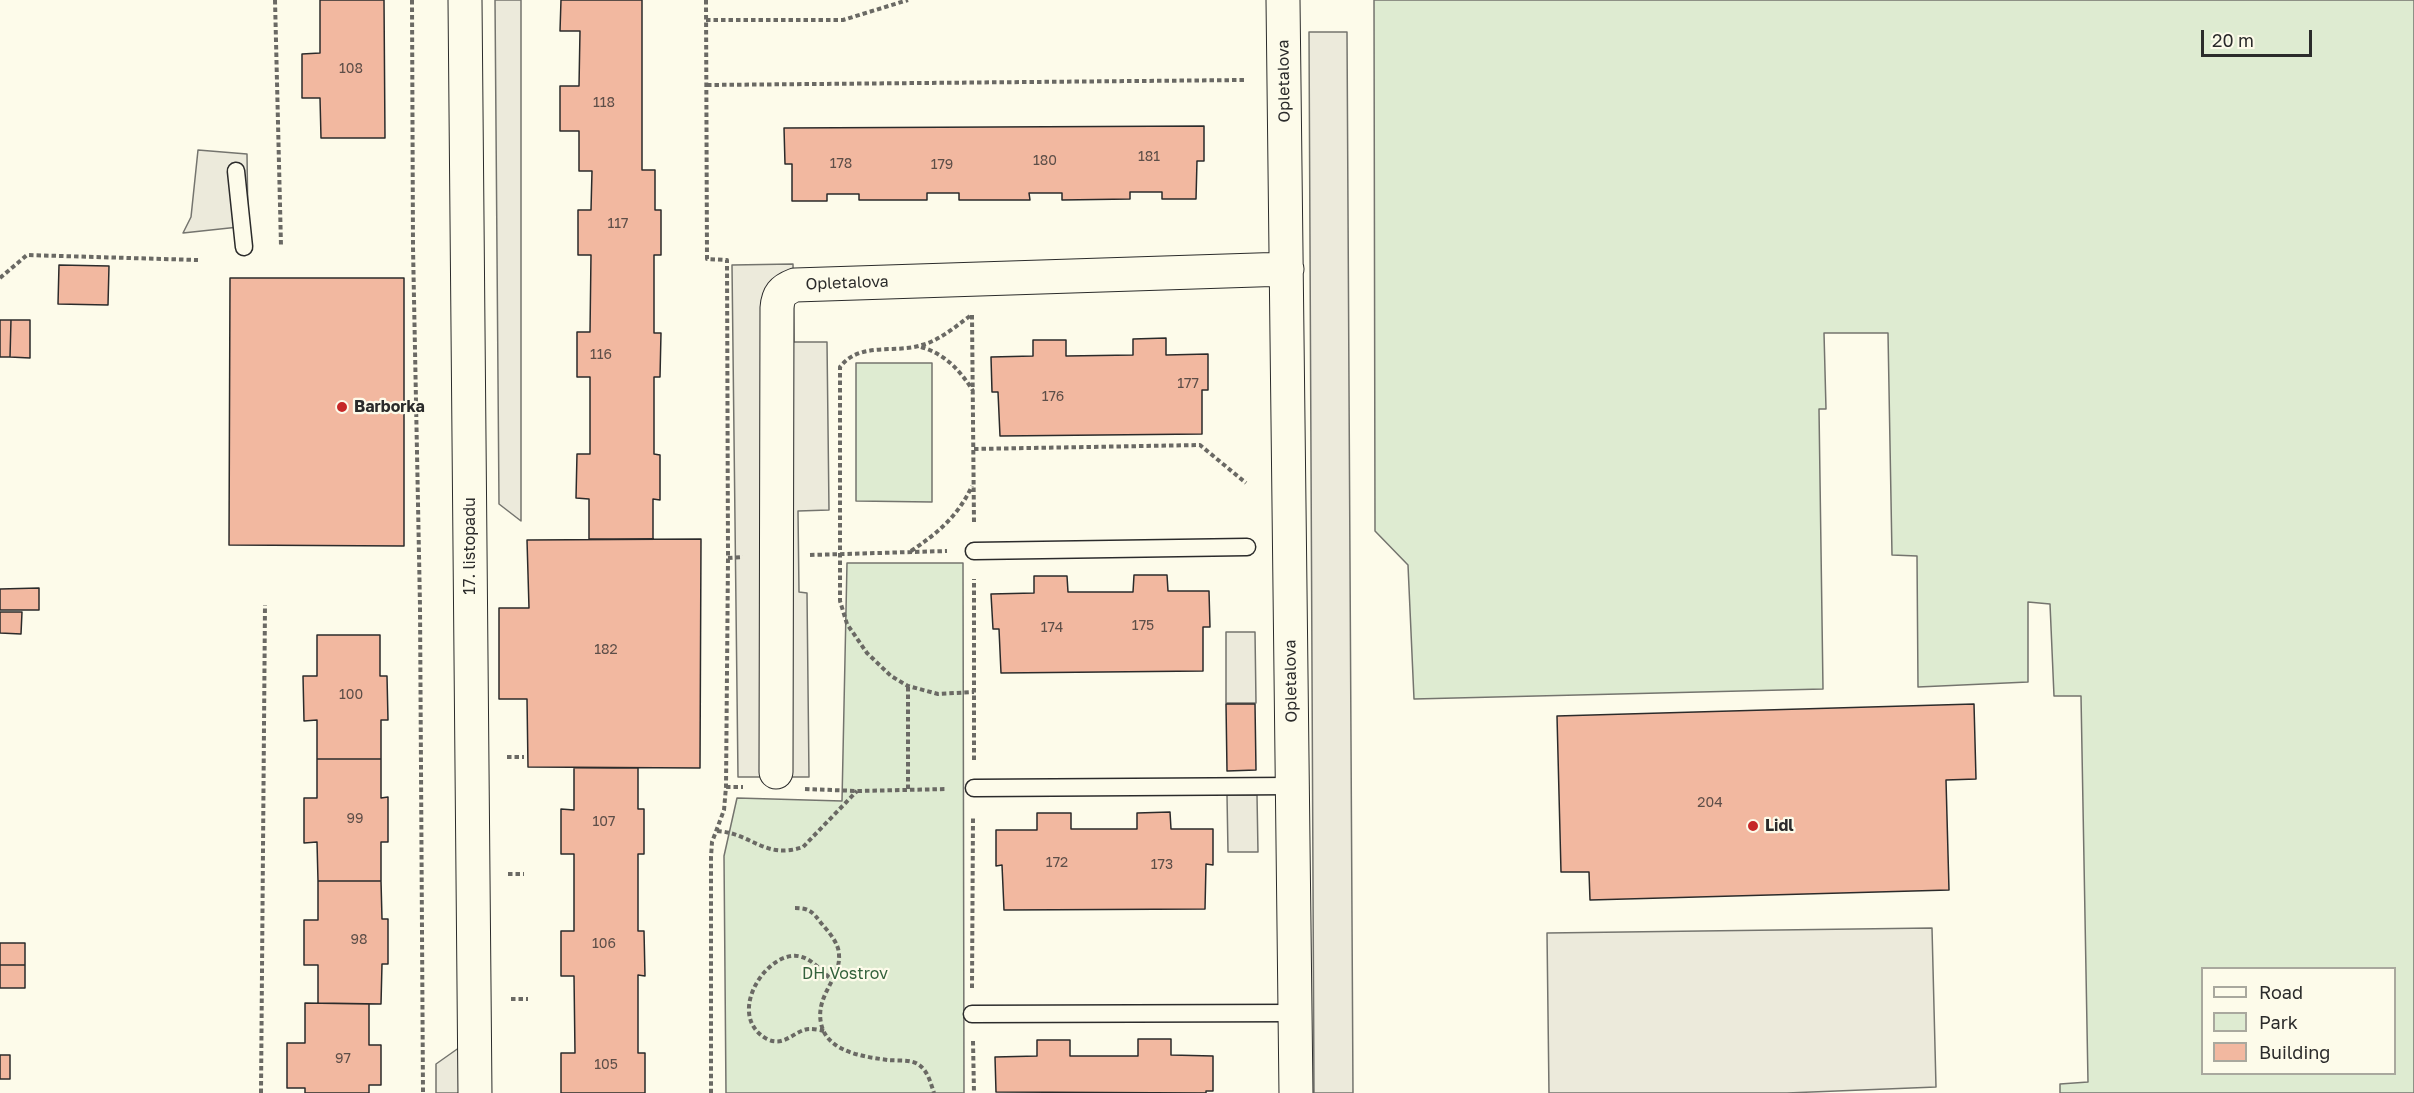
<!DOCTYPE html>
<style>
body{margin:0}
#map{position:relative;width:2414px;height:1093px;overflow:hidden;background:#fdfbea;font-family:"Golos Text",sans-serif}
canvas{display:block}
.legend{position:absolute;left:2201px;top:967px;width:195px;height:108px;box-sizing:border-box;background:#fdfbea;border:2px solid #a9a89e;margin:0;padding:8px 10px;list-style:none;font-size:18px;color:#2b2b2b}
.legend li{display:flex;align-items:center;gap:12px;height:30px}
.legend b{width:30px;border:2px solid #a9a89e}
.scale{position:absolute;left:2201px;top:30px;width:111px;height:27px;box-sizing:border-box;border:3px solid #2b2b2b;border-top:0;padding-left:8px;font-size:18px;line-height:21px;white-space:nowrap;color:#2b2b2b;-webkit-text-stroke:4px #fdfbea;paint-order:stroke}
</style>
<div id="map">
<canvas width="2414" height="1093"></canvas>
<ul class="legend">
<li><b style="height:8px;background:#fdfbea"></b>Road</li>
<li><b style="height:16px;background:#deebd1"></b>Park</li>
<li><b style="height:16px;background:#f2b8a0"></b>Building</li>
</ul>
<div class="scale">20 m</div>
</div>
<script>
const context = document.querySelector('canvas').getContext('2d');
context.lineJoin = 'round';
function paint(path, color) {
  context.fillStyle = color;
  context.fill(path, 'evenodd');
}
function strokePath(path, color, width, dash) {
  context.strokeStyle = color;
  context.lineWidth = width;
  context.lineCap = dash ? 'butt' : 'round';
  context.setLineDash(dash || []);
  context.stroke(path);
}
function write(font, color, halo, rows, align = 'center') {
  context.font = font + ' "Golos Text",sans-serif';
  context.lineWidth = 4.5;
  context.setLineDash([]);
  context.textBaseline = 'middle';
  context.strokeStyle = halo;
  context.fillStyle = color;
  for (const [text, x, y, turn = 0] of rows) {
    context.save();
    context.translate(x, y);
    context.rotate((+turn || 0) * Math.PI / 180);
    context.textAlign = isNaN(turn) ? turn : align;
    if (halo) context.strokeText(text, 0, 0);
    context.fillText(text, 0, 0);
    context.restore();
  }
}
const green = new Path2D(`
 M1374 0H2414V1093H2060V1084L2088 1082 2081 696H2054L2050 604 2028 602V682L1918 687 1917 556 1892 555 1888 333H1824L1826 409H1819L1823 689 1414 699 1408 565 1375 531ZM2202 968H2394V1074H2202Z
 M856 363H932V502L856 501Z
 M847 563H963L964 1093H726L724 856 737 798 842 801Z`);
paint(green, '#deebd1');
strokePath(green, '#74746e', 1.5);
const parking = new Path2D(`
 M495 0H521V521L499 504Z
 M1309 32H1347L1353 1093H1314Z
 M198 150 247 154 248 226 183 233 191 217Z
 M793 264 794 342H827L829 510 798 511 799 592 807 593 809 777H738L732 265Z
 M1226 632H1255L1256 703H1226Z
 M1227 795H1257L1258 852H1228Z
 M1932 928 1936 1087 1787 1093H1549L1547 933Z
 M470 1040V1093H436V1064Z`);
paint(parking, '#eceadb');
strokePath(parking, '#74746e', 1.5);
const building = new Path2D(`
 M320 0H384L385 138H321L320 98H302V54L320 53Z
 M561 0H642V170H655V210H661V255H654V333H661L660 377H654V454L660 455V500L653 499V539H589V499L576 498 577 454H590V377H577V332H590L591 255H578V210H591L592 171H579V131H560V86H579L580 31H560Z
 M1204 126V161H1197L1196 199H1162V192H1130V199L1062 200V193H1029L1030 200H959V193H927V200H859V194H827V201H792V164H785L784 128Z
 M59 265 109 266 108 305 58 304Z
 M230 278H404V546L229 545Z
 M0 320H11L10 357H0Z
 M11 320H30V358L10 357Z
 M1166 338V355L1208 354V390H1202V434L1000 436 998 392H992L991 357 1033 356V340H1066V356L1133 355V339Z
 M701 539 700 768 528 767 527 699H499V608H529L527 540Z
 M1134 575H1167L1168 591H1209L1210 627H1203V671L1001 673 999 629H993L991 594 1034 593V576H1067L1068 592H1133Z
 M39 588V610H0V589Z
 M0 612H22L21 634 0 633Z
 M317 635H380V676H387L388 720H381V759H317V720L304 721 303 676H317Z
 M1226 704H1255L1256 770 1227 771Z
 M1974 704 1976 779 1946 780 1949 890 1590 900 1589 872H1561L1557 716Z
 M317 759H381V798L388 797V842H381V881H318L317 842 304 843V798H317Z
 M574 768H638V809H644V854H638V931H644L645 976 638 975V1053H645V1093H561V1053H575L574 976H561V931H574V854H561V809L574 810Z
 M1170 812 1171 829H1213V865L1206 864 1205 909 1004 910 1002 865 996 866V830H1037V813H1071V829H1137V813Z
 M318 881H381L382 919H388V964H382L381 1004 318 1003V965H304V920H318Z
 M0 943H25V965H0Z
 M0 965H25V988H0Z
 M305 1003 369 1004V1045H381V1085H369V1093H305V1088H287V1043H305Z
 M1138 1039H1171V1055L1213 1056V1091H1206V1093L996 1092 995 1057 1037 1056V1040H1070V1056H1138Z
 M0 1055H10V1079H0Z`);
paint(building, '#f2b8a0');
strokePath(building, '#2b2b2b', 1.5);
const lane = new Path2D(`
 M236 171 244 247
 M974 551 1247 547
 M974 788 1292 786
 M972 1014 1295 1013`);
const street = new Path2D(`
 M465 0 475 1093
 M1283 0 1296 1093
 M776 772 777 308C778 295 782 290 795 285L1287 269`);
strokePath(lane, '#2b2b2b', 19);
strokePath(street, '#2b2b2b', 35);
strokePath(new Path2D(`
 M275 0 281 246
 M412 0 413 247 420 606 423 1093
 M706 0 707 259 727 260 728 558 726 787 724 810 712 842 711 857V1093
 M706 20H843L908 0
 M707 85 1244 80
 M0 278 27 255 198 260
 M972 315 974 523
 M970 316C955 327 940 340 922 345 895 354 860 341 840 367V601L847 624 867 653 891 676 908 686 938 694 974 692
 M921 347C945 354 960 370 973 391
 M974 449 1200 445 1246 483
 M911 551C938 533 958 516 972 486
 M810 555 947 551
 M728 558 743 557
 M507 757H524
 M974 760V579
 M726 787H743
 M805 789 857 791 947 789
 M908 789V686
 M717 831C752 833 764 860 803 847L857 791
 M508 874H524
 M795 908C809 908 813 912 821 923 828 931 839 943 839 955 841 980 811 998 823 1030 833 1053 866 1057 888 1060 898 1061 911 1059 919 1065 928 1071 931 1084 934 1093
 M972 988 973 816
 M511 999H528
 M824 1031C820 1030 814 1029 810 1029 795 1029 785 1048 767 1039 723 1015 769 946 802 957 813 960 822 972 831 979
 M973 1041 974 1093
 M261 1093 265 605`), '#6a6964', 4, [4.5, 3]);
strokePath(lane, '#fdfbea', 16);
strokePath(street, '#fdfbea', 33);
for (const [x, y, r, color] of [
 [342,407,6,"#c62828"],
 [1753,826,6,"#c62828"]
]) {
  const dot = new Path2D();
  dot.arc(x, y, r, 0, 2 * Math.PI);
  context.fillStyle = color;
  context.fill(dot);
  strokePath(dot, '#fdfbea', 2);
}
write('14px', '#5d4e48', null, [
 ["108",351,69],
 ["118",604,103],
 ["181",1149,157],
 ["180",1045,161],
 ["178",841,164],
 ["179",942,165],
 ["117",618,224],
 ["116",601,355],
 ["177",1188,384],
 ["176",1053,397],
 ["175",1143,626],
 ["174",1052,628],
 ["182",606,650],
 ["100",351,695],
 ["204",1710,803],
 ["99",355,819],
 ["107",604,822],
 ["172",1057,863],
 ["173",1162,865],
 ["98",359,940],
 ["106",604,944],
 ["97",343,1059],
 ["105",606,1065]
]);
write('16px', '#2b2b2b', '#fdfbea', [
 ["Opletalova",1284,81,-91],
 ["Opletalova",847,283,-2],
 ["17. listopadu",470,546,-90],
 ["Opletalova",1291,681,-91]
]);
write('bold 16px', '#2b2b2b', '#fdfbea', [
 ["Barborka",354,407],
 ["Lidl",1765,826]
], 'left');
write('16px', '#34623c', '#fdfbea', [
 ["DH Vostrov",845,974]
]);
</script>
